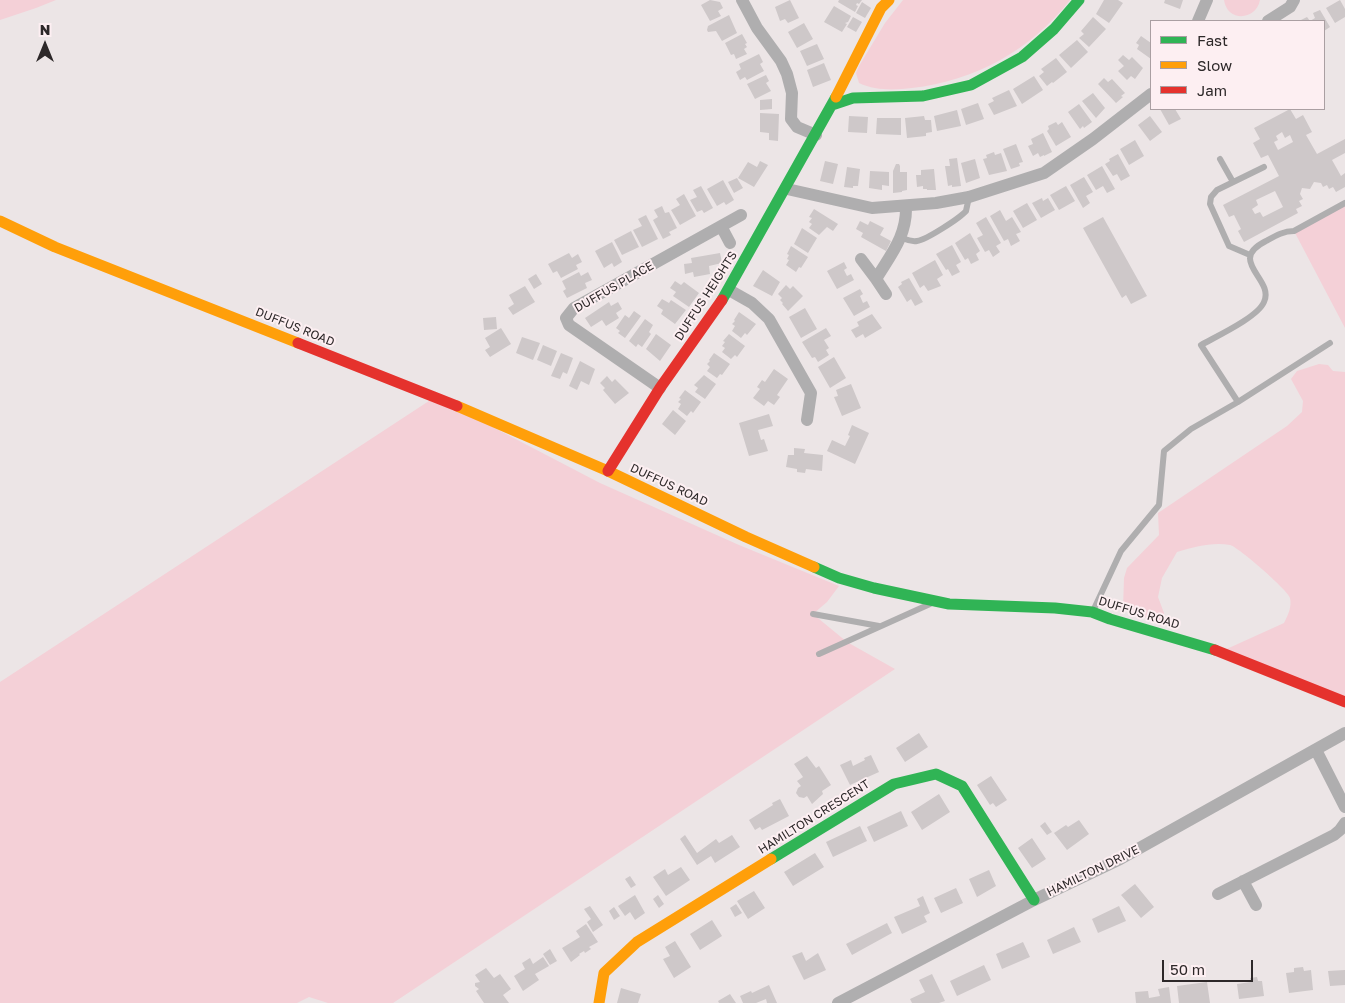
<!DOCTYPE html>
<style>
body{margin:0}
#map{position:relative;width:1345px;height:1003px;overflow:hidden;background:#ece5e6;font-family:"Golos Text",sans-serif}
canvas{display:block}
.legend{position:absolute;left:1150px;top:20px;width:175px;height:90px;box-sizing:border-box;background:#fdeff2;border:1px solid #aa9fa2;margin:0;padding:6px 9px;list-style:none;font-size:15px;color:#2d2829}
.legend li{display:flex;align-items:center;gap:10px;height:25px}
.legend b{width:25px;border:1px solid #aa9fa2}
.north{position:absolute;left:20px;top:20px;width:50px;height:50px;-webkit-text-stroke:4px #fdeff2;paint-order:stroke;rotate:0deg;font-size:14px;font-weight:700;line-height:20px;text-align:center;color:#2d2829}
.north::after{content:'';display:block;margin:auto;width:18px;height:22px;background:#2d2829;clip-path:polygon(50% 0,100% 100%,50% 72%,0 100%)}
.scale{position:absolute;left:1162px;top:960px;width:91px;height:22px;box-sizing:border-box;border:2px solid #2d2829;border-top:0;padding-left:6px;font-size:15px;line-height:18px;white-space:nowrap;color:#2d2829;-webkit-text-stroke:4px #fdeff2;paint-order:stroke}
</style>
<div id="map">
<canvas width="1345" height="1003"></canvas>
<ul class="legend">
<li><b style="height:6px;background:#30b455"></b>Fast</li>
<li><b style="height:6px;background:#ff9f0a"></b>Slow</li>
<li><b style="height:6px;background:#e5322d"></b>Jam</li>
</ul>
<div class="north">N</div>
<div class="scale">50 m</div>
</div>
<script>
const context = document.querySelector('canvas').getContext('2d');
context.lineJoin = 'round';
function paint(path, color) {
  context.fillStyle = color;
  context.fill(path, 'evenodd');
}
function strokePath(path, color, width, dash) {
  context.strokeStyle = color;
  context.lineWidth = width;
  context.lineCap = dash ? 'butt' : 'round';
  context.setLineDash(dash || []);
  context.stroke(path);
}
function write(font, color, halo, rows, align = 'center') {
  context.font = font + ' "Golos Text",sans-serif';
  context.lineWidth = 4;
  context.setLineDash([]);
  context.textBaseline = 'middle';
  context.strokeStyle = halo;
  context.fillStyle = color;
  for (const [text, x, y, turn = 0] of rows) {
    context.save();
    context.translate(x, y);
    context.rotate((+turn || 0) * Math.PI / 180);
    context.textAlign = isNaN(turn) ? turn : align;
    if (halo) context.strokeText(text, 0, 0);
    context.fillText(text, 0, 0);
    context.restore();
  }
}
paint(new Path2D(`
 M0 0H56L36 8 0 20Z
 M903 0H1070C1031 50 975 81 912 88 895 90 876 91 859 83L856 73 859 66 885 23Z
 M1224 0H1260C1256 21 1227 22 1224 0Z
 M1345 203V328L1294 231Z
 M1319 364 1328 365 1333 371 1345 372V702L1220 652 1284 623C1288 615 1292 607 1290 598 1289 591 1237 546 1230 545 1212 542 1194 547 1177 552L1162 578 1158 597 1164 613 1163 624 1123 609 1124 578 1127 568 1159 535 1158 513 1287 426 1302 412 1303 401 1291 379 1297 371Z
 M435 397 600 483 739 545 839 586 827 602 813 614 847 642 895 669 393 1003H328L309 997 297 1003H0V682Z`), '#f4d0d7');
paint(new Path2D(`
 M710 0 720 2 723 8 718 11 721 16 710 21 701 5Z
 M790 0 799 18 788 23 785 19 780 21 775 7Z
 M839 0H862L859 4 857 3 856 5 858 6 855 12 838 2Z
 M1104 0H1118L1123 3 1109 23 1096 14Z
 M1165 0H1183L1180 9 1164 3Z
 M1340 0 1345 9V17L1335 23 1326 8Z
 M862 2 871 8 865 18 856 13Z
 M834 6 851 16 848 22 845 23 847 24 842 32 824 22Z
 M1320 10 1330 27 1324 31V21H1299L1307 17 1310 21 1315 18 1313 13Z
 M729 15 737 33 722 41 716 31 708 32 707 30 708 26Z
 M853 17 862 22 856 32 847 27Z
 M1093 17 1106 29 1089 47 1079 38 1084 34 1081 31Z
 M804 23 813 39 797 48 788 32Z
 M742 34 747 43 745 44 747 47 744 49 747 54 736 59 734 54 731 55 725 43Z
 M1141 36 1151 43V59L1137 49 1139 45 1136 43Z
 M1077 40 1088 52 1071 68 1059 55Z
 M817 44 824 59 807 66 800 51Z
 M759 54 763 62 760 64 764 71 747 80 745 77 740 80 736 72 741 69 739 64Z
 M1123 55 1129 60 1132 57 1143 68 1135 79 1131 76 1127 80 1118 71 1124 66 1118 60Z
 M1056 58 1067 72 1053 83 1052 82 1047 86 1039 76 1044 72 1041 69Z
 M824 63 831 80 813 87 807 70Z
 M766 75 769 81 766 83 771 91 755 99 747 84Z
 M1034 76 1043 90 1022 104 1013 89Z
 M1104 78 1108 82 1112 79 1125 93 1121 96 1123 97 1116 103 1098 84Z
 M1009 90 1017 106 994 115 988 104 994 101 992 98Z
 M1093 93 1105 108 1096 118 1082 101Z
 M772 99V109L760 110V100Z
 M978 103 984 119 966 125 961 109Z
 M1079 104 1092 122 1084 128 1083 126 1080 129 1068 112Z
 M1160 109H1175L1181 119 1169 125Z
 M1290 109 1296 119 1303 115 1312 132 1306 135 1317 154 1345 139V153L1332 160 1341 176 1345 173V187L1336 192 1333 187 1329 189 1327 185 1323 187 1321 183 1314 182 1310 189 1302 188 1300 194 1303 199 1299 201 1302 206 1296 209 1298 213 1244 242 1238 231 1241 229 1234 215 1229 217 1223 205 1279 176 1268 155 1261 158 1253 143 1260 139 1254 128ZM1282 132 1285 138 1290 135 1293 142 1278 150 1274 142 1278 140 1276 136ZM1275 191 1283 207 1263 217 1260 212 1255 214 1252 209 1258 205 1256 200Z
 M957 110 961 126 937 131 934 116Z
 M760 113 779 114 778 141 769 140V133L760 132Z
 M849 116 868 117 867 133 848 132Z
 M924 116 925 120H931L932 132 926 133V136L907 138 905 118Z
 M1150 116 1162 132 1150 141 1138 125Z
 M877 118H901V135L876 134Z
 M1056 122 1058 125 1062 122 1071 137 1056 146 1047 131 1049 129 1048 126Z
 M1043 133 1052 152 1044 156V155L1040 157 1038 153 1033 156 1028 146 1033 144 1031 139Z
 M1135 140 1144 156 1129 165 1120 149Z
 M1016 144 1023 162 1019 163 1020 166 1011 169 1003 149Z
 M994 152 995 155 1001 153 1007 171 989 175 983 159 987 158 986 155Z
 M1118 154 1130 176 1121 181 1117 174 1113 176 1105 164 1110 161 1109 159Z
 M957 158 961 186 952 187V185L948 186 945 166H950L949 159Z
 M975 159 980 178 966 183 961 163Z
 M760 161 768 165 754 187 738 178 748 162 757 167Z
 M825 161 838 164 833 184 820 181Z
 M896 164H899L900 166V172H907V190L902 191V192L893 193V171Z
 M1102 166 1115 189 1107 193 1103 186 1096 190 1087 175Z
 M847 167 860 169 858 186H853V188L844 187Z
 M934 169 936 190H927V189H923V186L917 187 916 175H921V170Z
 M870 171 889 172V186L882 185V190L869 188Z
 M1084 177 1093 192 1086 196 1090 203 1083 208 1070 185Z
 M737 178 743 188 734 193 728 182Z
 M723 180 734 200 726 205 724 202 717 206 707 189Z
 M701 186 713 208 704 213 702 210 697 212 690 200 697 197 693 190Z
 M1066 186 1075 201 1059 210 1050 195Z
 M684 194 696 216 680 225 671 210 680 205 676 199Z
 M1042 198 1043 201 1048 198 1055 210 1041 218 1032 203Z
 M1027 203 1037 220 1023 228 1013 211Z
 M662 206 665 213 669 212 677 228 669 232 671 235 663 239 653 220 658 217 654 210Z
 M814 209 838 224 833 231 827 227 819 235 809 228 812 224 809 222 812 218 809 217Z
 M1000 210 1006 221 1012 217 1021 232 1016 234 1020 241 1011 246 1008 239 1004 241 990 216Z
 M646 215 658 239 642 247 633 230 642 226 638 219Z
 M986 217 1001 243 996 246 1000 252 993 257 989 250 985 252 977 238 983 235 976 223Z
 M1103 217 1147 296 1131 304 1126 295 1122 298 1083 228Z
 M860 221 868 225 870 221 884 228 880 235 891 241 886 251 861 237 863 233 856 229Z
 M802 228 817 238 808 253 794 244Z
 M631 231 639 247 622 255 614 240Z
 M970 233 980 251 976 254 979 260 971 264 968 258 965 260 955 243Z
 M612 242 622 262 614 267 612 263 604 268 595 251Z
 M952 245 961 262 956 265 960 272 952 276 948 269 946 270 936 254Z
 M791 246 808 257 801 268 799 267 796 272 786 265 789 260 787 259 789 255 787 254Z
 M569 253 572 258 578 254 582 262 576 265 578 269 561 278 557 271 553 273 548 264Z
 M720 253 722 263 709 266 710 274 694 277 693 272 685 274 684 264 692 263 691 258Z
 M935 260 943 275 937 279 941 286 928 291 924 285 920 288 912 273Z
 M844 262 847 268 844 270 847 276 851 274 854 280 837 289 827 271Z
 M763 270 780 282 772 296 753 286Z
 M579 272 581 276 588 272 592 280 585 283 587 288 567 298 563 291 566 289 562 281Z
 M536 274 542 284 534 289 528 279Z
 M909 278 923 302 915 306 911 299 907 302 898 287 902 284 901 282Z
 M675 281 681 285 684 282 699 293 689 307 673 296 676 292 670 288Z
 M786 285 790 289 793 286 803 296 788 311 782 304 783 303 780 300 782 298 778 294Z
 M525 286 535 302 513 315 508 308 514 304 509 295Z
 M860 289 863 294 860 296 863 303 867 301 870 307 854 316 843 298Z
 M662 299 669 303 671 300 686 310 675 324 661 314 663 310 657 306Z
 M609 302 611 306 618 302 622 309 616 313 619 318 606 326 602 320 591 327 585 318Z
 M805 308 817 329 801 338 789 317Z
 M634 311 641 316 625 338 618 333 620 331 616 328 625 315 629 318Z
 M739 312 756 324 747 335 745 333 741 338 732 331 735 326 732 324 735 321 734 320Z
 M872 314 882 328 865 338 863 334 856 338 851 330 859 326 857 322Z
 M496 317 497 329 484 330 483 318Z
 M645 319 653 325 649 332 651 334 642 347 638 344 636 347 629 341Z
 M501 328 511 344 490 357 485 350 490 347 485 338Z
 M826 328 831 336 824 340 829 348 826 350 829 355 818 362 815 357 812 358 802 342Z
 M656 334 671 345 660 361 646 349Z
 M729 334 745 346 737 357 735 355 731 359 722 352 725 348 722 346 725 342 723 341Z
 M522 337 540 343 533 360 516 353Z
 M543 345 557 351 551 366 537 360Z
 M561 353 573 358 567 374 563 372 560 379 551 376Z
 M714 353 730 364 722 375 720 374 717 378 707 371 710 367 707 364 710 361 709 360Z
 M834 357 846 378 830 388 818 367Z
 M580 361 595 369 589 385 581 381 577 390 569 386Z
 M774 369 788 379 777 395 780 397 774 405 768 401 764 406 753 398 760 389 757 387 762 380 765 382Z
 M704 375 716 384 705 399 695 392 698 388 694 385Z
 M607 376 612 382 615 379 629 393 615 404 603 390 605 388 600 383Z
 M851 384 861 408 842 416 834 397 838 396 836 390Z
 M685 390 701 402 693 413 691 411 687 416 678 409 681 404 678 402 681 399 679 398Z
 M673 410 686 421 675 435 662 424Z
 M769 414 773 426 758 430 761 440 764 439 768 451 749 456 739 423Z
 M852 425 869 433 855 464 827 451 832 440 845 446 850 436 848 435Z
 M794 448 805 449 804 453 823 455 822 471 806 469 805 473 797 472V469L786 467 788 455H794Z
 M919 733 928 747 905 762 896 748Z
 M871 755 879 772 850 785 840 765 851 760 853 766 865 760 864 758Z
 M807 756 816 768 819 766 831 785 822 791 823 794 812 804 807 796 804 798 799 797 796 793 798 788 801 786 797 781 803 777 794 764Z
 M991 776 1007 800 996 807 993 803 990 805 977 785Z
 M939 794 950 812 922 830 911 812Z
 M780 799 789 816 762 830 760 827 755 830 749 820 773 805 772 803Z
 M901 811 908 826 874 842 867 827Z
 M1079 820 1089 834 1067 850 1054 833 1066 825 1068 827Z
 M1045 822 1052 832 1047 835 1040 826Z
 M860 826 867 841 833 857 826 842Z
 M685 835 697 853 716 839 719 843 732 835 740 847 715 863 711 856 697 865 680 839Z
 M1032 838 1046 859 1032 868 1018 848Z
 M815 853 824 867 793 886 784 872Z
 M681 867 690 880 666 896 653 877 665 869 668 875Z
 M989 870 996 886 977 897 969 879Z
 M630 876 636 885 631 888 625 879Z
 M1135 884 1154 907 1141 918 1121 895Z
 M956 888 963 903 941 913 934 898Z
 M754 891 765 908 748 919 737 901Z
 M635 895 645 913 635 920 630 912 625 916 618 906Z
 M658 895 664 904 659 908 653 899Z
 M923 896 930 913 924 916 927 922 902 934 894 917 920 906 917 899Z
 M736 904 742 913 735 917 730 908Z
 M590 906 603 925 593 932 587 922 591 919 584 909Z
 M1119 906 1126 921 1098 933 1092 919Z
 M614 907 620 916 614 920 609 911Z
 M712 920 722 936 700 950 690 934Z
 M887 923 892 933 852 955 846 944Z
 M586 924 598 942 589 947 591 949 585 953 584 951 579 954 580 955 571 962 562 948 580 937 576 931Z
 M1074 927 1081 942 1053 954 1047 940Z
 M675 941 691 967 674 978 663 959 670 956 665 947Z
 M1023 942 1030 957 1002 969 996 954Z
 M550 949 557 961 550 965 543 954Z
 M802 952 806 961 818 953 826 970 804 980 792 956Z
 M543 957 549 966 535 974 539 980 523 991 514 976 525 969 522 963 530 958 533 964Z
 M984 965 991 980 957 996 950 981Z
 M1303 967 1304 971 1311 970 1313 990 1289 993 1286 973 1294 972V968Z
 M486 968 494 978 500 974 511 989 503 995 509 1003H484L476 991 479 989 475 986V983L480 982 475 975Z
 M1345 970V985L1330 986 1328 971Z
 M932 974 945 1001 939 1003H912L910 999 925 992 919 980Z
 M1257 977 1258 981H1262L1264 996 1239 999 1237 984 1251 982 1250 978Z
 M1207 982 1210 1003H1179L1177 986Z
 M769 985 777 1003H767L766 999 756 1003H743L740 996 751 991 752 993Z
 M1169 987 1171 1003H1136L1135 992 1148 991 1149 998 1160 996 1158 989Z
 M621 988 641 994 638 1003H617Z
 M730 994 736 1003H719L718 1001Z`), '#cec8c9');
strokePath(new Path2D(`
 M1220 159 1233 182
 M902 238C907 240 911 242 917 241 926 240 960 218 966 211L969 197
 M1250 255 1229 246 1210 204 1211 197 1217 190 1264 167
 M1238 402 1330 343
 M1093 611 1121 551 1159 505 1164 451 1191 429 1238 402 1201 345C1217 336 1258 317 1264 302 1275 279 1226 261 1266 241 1275 236 1283 231 1294 231L1345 203
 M813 614 879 626
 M819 654 930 604`), '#afaeaf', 6);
strokePath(new Path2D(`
 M742 0 757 28 781 61 787 74 792 93 791 119 797 127 816 135
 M1198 21 1207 0
 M1268 21 1290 7 1294 0
 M787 189 872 208 936 203 969 197 1044 173 1093 139 1151 94
 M721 226 730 243
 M861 259 876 279C891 254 907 236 906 206
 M876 279 886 294
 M729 290 752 303 769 319 811 393 807 420
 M660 388 569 325 566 318 574 308 741 215
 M1316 750 1345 807
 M1243 881 1256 905
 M1218 894 1334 835 1340 830 1345 823
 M838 1003 1034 900 1120 859 1345 733`), '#afaeaf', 12);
strokePath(new Path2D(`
 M832 105 853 98 923 96 971 85 1022 57 1054 29 1079 0
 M722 300 836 97
 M814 567 839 578 874 588 949 604 1055 608 1092 612 1110 619 1215 650
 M771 859 894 784 936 774 962 786 1034 900`), '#30b455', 11);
strokePath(new Path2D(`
 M836 97 881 8 889 0
 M0 221 55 247 298 343
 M457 406 608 471 746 537 814 567
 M599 1003 604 973 637 942 771 859`), '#ff9f0a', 11);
strokePath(new Path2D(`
 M298 343 457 406
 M608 471 660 388 722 300
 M1215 650 1345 702`), '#e5322d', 11);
write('12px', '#2d2829', '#fdeff2', [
 ["DUFFUS PLACE",614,287,-30],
 ["DUFFUS HEIGHTS",706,296,-57],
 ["DUFFUS ROAD",295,327,22],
 ["DUFFUS ROAD",669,485,25],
 ["DUFFUS ROAD",1139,613,17],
 ["HAMILTON CRESCENT",814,817,-32],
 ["HAMILTON DRIVE",1093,871,-26]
]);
</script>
